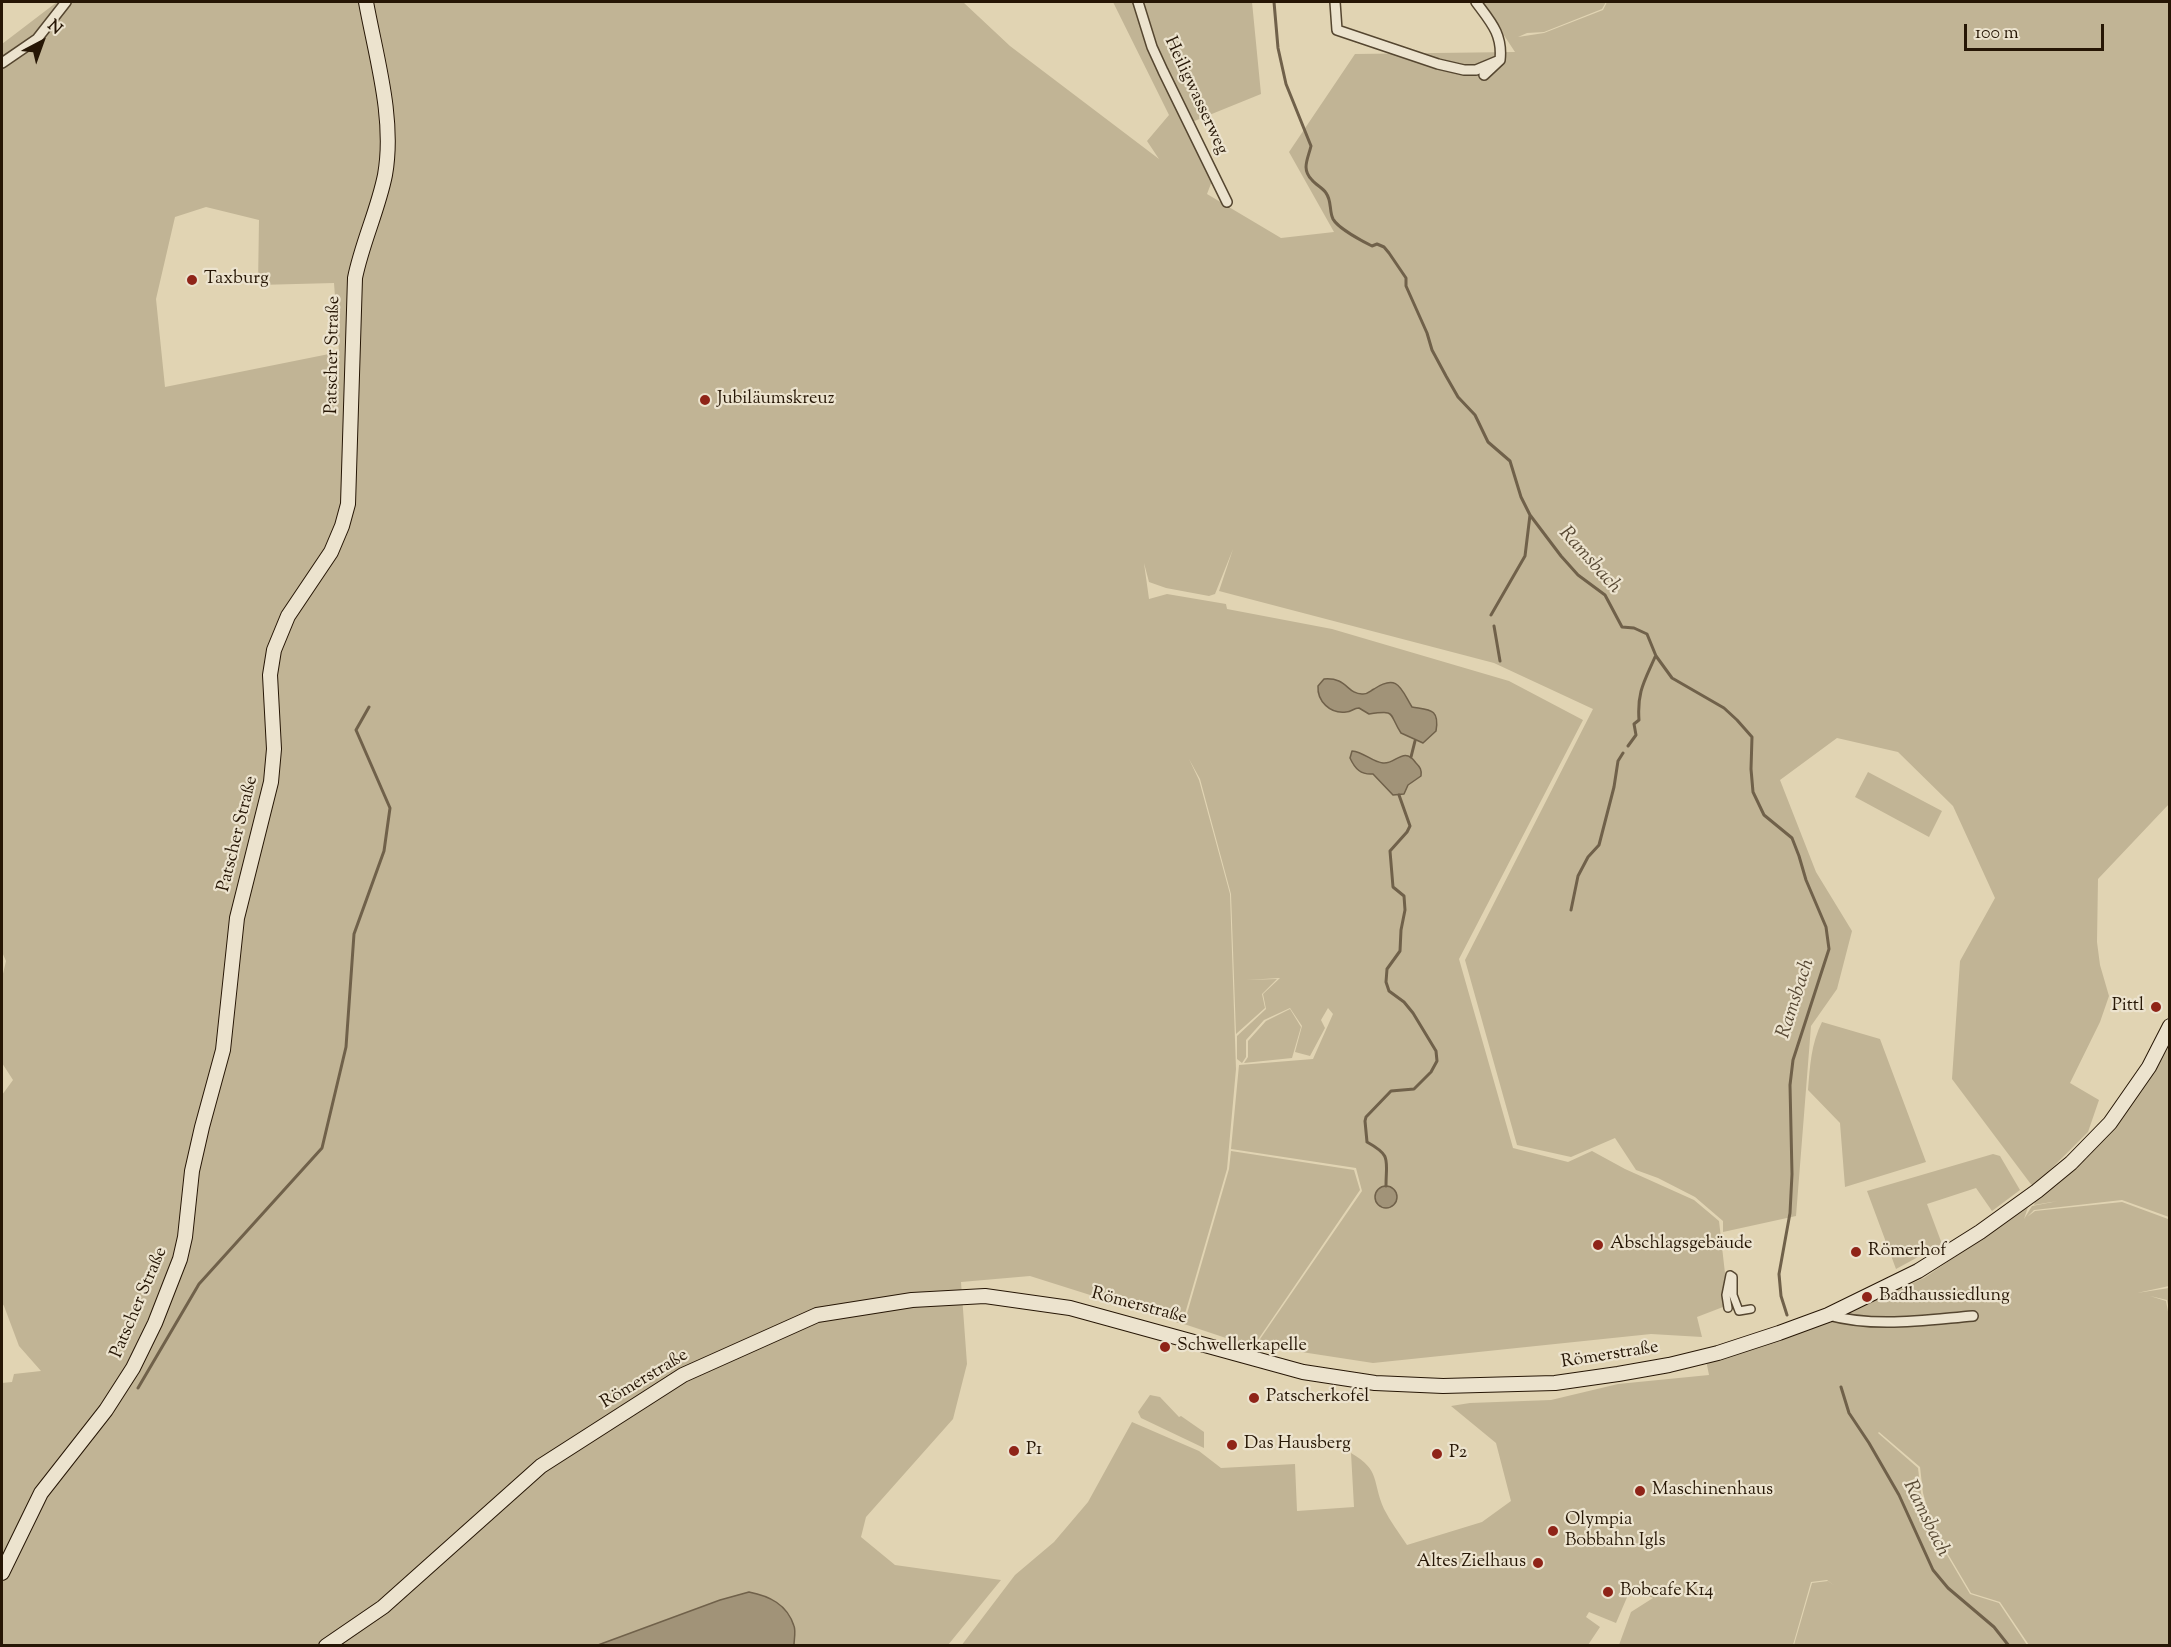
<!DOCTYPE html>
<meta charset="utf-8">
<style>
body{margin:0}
#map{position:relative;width:2171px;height:1647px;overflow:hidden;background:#e1d4b3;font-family:"Sorts Mill Goudy",serif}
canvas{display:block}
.frame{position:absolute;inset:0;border:3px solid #261605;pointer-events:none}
.north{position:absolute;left:12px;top:12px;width:60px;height:60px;-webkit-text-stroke:4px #ece3ce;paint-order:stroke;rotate:41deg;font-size:16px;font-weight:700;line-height:24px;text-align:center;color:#261605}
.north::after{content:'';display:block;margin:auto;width:21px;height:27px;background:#261605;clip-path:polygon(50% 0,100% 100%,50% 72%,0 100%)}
.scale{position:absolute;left:1964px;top:24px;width:140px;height:27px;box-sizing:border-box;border:3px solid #261605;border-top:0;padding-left:8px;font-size:18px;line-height:21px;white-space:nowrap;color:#261605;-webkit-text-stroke:4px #ece3ce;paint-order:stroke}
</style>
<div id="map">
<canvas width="2171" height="1647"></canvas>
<div class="frame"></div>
<div class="north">N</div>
<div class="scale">100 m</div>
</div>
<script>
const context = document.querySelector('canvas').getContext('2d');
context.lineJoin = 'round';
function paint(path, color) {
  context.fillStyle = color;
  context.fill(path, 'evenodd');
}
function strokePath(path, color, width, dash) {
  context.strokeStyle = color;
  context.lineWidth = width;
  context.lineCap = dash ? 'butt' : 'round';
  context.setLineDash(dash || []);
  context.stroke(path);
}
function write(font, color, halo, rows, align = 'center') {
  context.font = font + ' "Sorts Mill Goudy",serif';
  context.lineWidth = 4.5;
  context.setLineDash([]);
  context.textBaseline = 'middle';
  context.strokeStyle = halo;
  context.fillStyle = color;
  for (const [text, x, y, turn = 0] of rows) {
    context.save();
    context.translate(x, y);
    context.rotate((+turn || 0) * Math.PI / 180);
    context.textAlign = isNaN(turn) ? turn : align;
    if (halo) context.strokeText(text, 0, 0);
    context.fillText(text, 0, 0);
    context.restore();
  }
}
paint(new Path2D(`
 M57 2H963L1010 46 1159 159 1147 141 1169 115 1113 2H1135L1156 65 1212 181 1207 194 1281 238 1334 232 1289 152 1355 54 1515 52 1482 2H1606L1602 9 1544 32 1527 33 1518 37 1544 33 1603 10 1607 2H2169V804L2098 879 2097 942 2100 965 2109 996 2100 1022 2070 1083 2099 1100 2088 1132 2033 1187 1952 1079 1960 961 1995 898 1953 806 1898 752 1837 738 1780 780 1816 872 1852 931 1837 989 1811 1026 1796 1216 1723 1232V1221L1695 1197 1658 1178 1636 1170 1615 1138 1571 1157 1517 1145 1465 960 1593 709 1494 663 1219 591 1233 549 1215 594 1209 596 1166 588 1149 582 1144 563 1149 599 1167 594 1226 604 1227 609 1332 629 1509 681 1583 720 1459 959 1513 1148 1568 1162 1592 1151 1625 1169 1694 1200 1719 1221 1726 1282 1723 1307 1697 1317 1702 1337 1651 1334 1373 1363 1256 1345 1362 1191 1356 1168 1231 1149 1239 1065 1313 1059 1333 1014 1328 1008 1321 1020 1325 1028 1310 1056 1295 1052 1302 1026 1290 1008 1264 1020 1246 1040V1057L1242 1063 1237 1059V1036L1266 1009 1263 994 1280 978 1246 980 1277 979 1262 994 1265 1008 1236 1034 1231 894 1200 779 1189 759 1199 780 1230 894 1236 1069 1227 1169 1182 1324 1030 1276 961 1282 967 1364 953 1419 866 1517 861 1537 895 1565 1001 1580 948 1645H2V1383L12 1382 14 1374 41 1371 19 1346 4 1306 2 1303V1095L13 1080 2 1063V978L6 961 2 952V44ZM206 207 259 220 258 285 334 283 339 352 165 387 156 299 175 217Z
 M1141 2H1252L1261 94 1192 122 1164 67Z
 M1868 772 1942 811 1929 837 1855 797Z
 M1290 1009 1301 1027 1292 1058 1244 1063 1248 1057V1041L1266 1021Z
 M1822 1022 1880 1039 1926 1162 1845 1187 1840 1123 1808 1090C1810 1066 1811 1044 1822 1022Z
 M2169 1040V1220V1217L2122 1200 2034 1210 2027 1217 2035 1211 2122 1202 2168 1219 2169 1286 2137 1293 2169 1288V1310L2167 1300 2150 1296 2166 1301 2169 1317V1645H2029L2000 1602 1971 1593 1945 1549 1938 1547 1923 1493 1920 1467 1879 1432 1878 1433 1918 1468 1921 1493 1937 1548 1944 1550 1970 1594 1999 1603 2027 1645H1794L1812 1583 1828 1581 1835 1586 1827 1580 1811 1582 1793 1645H1619L1631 1612 1653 1598 1631 1588 1616 1623 1589 1612 1586 1617 1600 1627 1588 1645 961 1646 1015 1575 1054 1542 1088 1502 1132 1422 1199 1451 1221 1468 1295 1464 1297 1511 1354 1507 1351 1453C1381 1470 1372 1482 1384 1509 1390 1521 1399 1533 1407 1545L1482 1522 1511 1501 1496 1443 1451 1406 1470 1403 1551 1400 1618 1384 1709 1375 1706 1360 1827 1321 1924 1278 2028 1207 2024 1219 2032 1206 2058 1201 2034 1205 2036 1199 2071 1170Z
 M1231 1151 1354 1170 1360 1190 1253 1347 1184 1324 1229 1169Z
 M1993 1154 2000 1156 2020 1190 1992 1211 1976 1188 1927 1204 1942 1244 1896 1269 1867 1191Z
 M1150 1395 1160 1397 1179 1417 1181 1416 1204 1432V1448L1141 1418 1138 1412Z`), '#c1b495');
const water = new Path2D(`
 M1324 679C1347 677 1347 694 1362 694 1367 695 1370 691 1374 689 1398 673 1401 689 1412 707 1429 710 1440 708 1436 731L1423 743 1401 733C1388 713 1397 710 1369 714L1359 708C1353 708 1352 712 1346 712 1330 714 1317 701 1318 686Z
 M1352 751C1364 752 1372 762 1383 763 1395 765 1404 745 1416 763 1420 767 1422 770 1421 776L1408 785 1404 794 1393 795 1373 774C1361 775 1355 769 1350 758Z
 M1375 1197a11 11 0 1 1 22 0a11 11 0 1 1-22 0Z
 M749 1592C769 1596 787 1604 794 1626 796 1631 794 1640 794 1645H598L720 1600Z`);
paint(water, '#a19378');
strokePath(water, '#70614a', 1.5);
strokePath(new Path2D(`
 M1274 2 1278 48 1286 84 1311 146C1308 159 1301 169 1312 180 1316 185 1323 188 1326 193 1332 201 1329 211 1333 219 1338 228 1362 241 1372 246L1377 244 1384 247 1389 253 1406 278V286L1427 333 1432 350 1446 376 1458 397 1475 415 1488 442 1510 461 1521 497 1530 515 1561 556 1578 575 1605 595 1622 627 1634 628 1647 634 1656 656 1672 678 1724 708 1737 720 1752 737 1751 769 1753 792 1764 815 1792 838 1799 856 1806 880 1826 927 1829 949 1793 1060 1790 1085 1792 1174 1790 1213 1779 1274 1781 1296 1787 1315
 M1491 615 1525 556 1530 515
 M1494 626 1500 661
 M1628 746 1636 735 1634 724 1639 720C1637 692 1644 682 1655 657
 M1411 757 1415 741
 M1571 910 1578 876 1588 857 1599 845 1614 787 1618 761 1623 753
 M1386 1186C1386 1159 1392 1156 1367 1142L1365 1121 1366 1117 1391 1091 1414 1089 1431 1072 1437 1061 1436 1051 1413 1013 1404 1002 1389 991 1386 982 1387 969 1400 951 1401 930 1405 910 1404 896 1393 887 1390 851 1407 832 1410 826 1399 795
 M1841 1387 1849 1413 1869 1443 1899 1495 1933 1570 1948 1588 1994 1627 2009 1646
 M138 1388 199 1284 322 1148 346 1047 354 934 384 851 390 808 356 730 369 707`), '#70614a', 3);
const pedestrian = new Path2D(`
 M1728 1308 1726 1295 1730 1275 1733 1277V1295L1739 1311 1751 1309`);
const minor = new Path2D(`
 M1138 2 1152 47 1163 71 1227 202
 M1335 2 1337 30 1438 64 1464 70H1476L1500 60
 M1476 2C1490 21 1503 34 1500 60L1484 75
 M2 63 37 39 66 2
 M1828 1315C1875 1328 1925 1320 1973 1316`);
const secondary = new Path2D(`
 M2 1573 41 1493 106 1410 133 1368 155 1323 180 1259 185 1237 192 1171 202 1127 223 1050 237 918 271 782 274 749 270 675 274 650 288 616 331 552 342 526 348 504 355 278C362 243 378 210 385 175 395 119 376 57 366 2
 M326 1646 383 1607 541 1466 683 1375 817 1315 912 1300 985 1296 1070 1308 1303 1372 1375 1383 1443 1386 1555 1383 1618 1374 1669 1365 1718 1353 1779 1333 1828 1315 1918 1271 1980 1232 2037 1191 2071 1163 2110 1123 2149 1067 2170 1026`);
strokePath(pedestrian, '#554630', 10);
strokePath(minor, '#554630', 12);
strokePath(secondary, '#261605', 16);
strokePath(pedestrian, '#ece3ce', 7);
strokePath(minor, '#ece3ce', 9);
strokePath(secondary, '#ece3ce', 14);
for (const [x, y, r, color] of [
 [192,280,6,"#8f2418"],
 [705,400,6,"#8f2418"],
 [2156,1007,6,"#8f2418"],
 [1598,1245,6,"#8f2418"],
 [1856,1252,6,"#8f2418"],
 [1867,1297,6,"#8f2418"],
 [1165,1347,6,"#8f2418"],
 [1254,1398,6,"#8f2418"],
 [1232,1445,6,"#8f2418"],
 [1014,1451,6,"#8f2418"],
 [1437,1454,6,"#8f2418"],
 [1640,1491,6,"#8f2418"],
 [1553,1531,6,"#8f2418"],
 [1538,1563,6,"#8f2418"],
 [1608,1592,6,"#8f2418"]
]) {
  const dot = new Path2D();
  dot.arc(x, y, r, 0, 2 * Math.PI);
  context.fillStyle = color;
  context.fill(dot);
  strokePath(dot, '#ece3ce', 2);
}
write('18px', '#261605', '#ece3ce', [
 ["Heiligwasserweg",1195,96,65],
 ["Patscher Straße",334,355,-89],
 ["Patscher Straße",239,834,-76],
 ["Patscher Straße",140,1303,-67],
 ["Römerstraße",1139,1307,15],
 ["Römerstraße",1610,1356,-9],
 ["Römerstraße",645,1380,-31]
]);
write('18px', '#261605', '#ece3ce', [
 ["Taxburg",204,280],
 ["Jubiläumskreuz",717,400],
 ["Pittl",2144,1007,"right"],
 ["Abschlagsgebäude",1610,1245],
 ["Römerhof",1868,1252],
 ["Badhaussiedlung",1879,1297],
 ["Schwellerkapelle",1177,1347],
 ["Patscherkofel",1266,1398],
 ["Das Hausberg",1244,1445],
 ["P1",1026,1451],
 ["P2",1449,1454],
 ["Maschinenhaus",1652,1491],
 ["Olympia",1565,1521],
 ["Bobbahn Igls",1565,1542],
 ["Altes Zielhaus",1526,1563,"right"],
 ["Bobcafe K14",1620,1592]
], 'left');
write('italic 20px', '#574833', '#ece3ce', [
 ["Ramsbach",1589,561,48],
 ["Ramsbach",1797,999,-72],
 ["Ramsbach",1925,1519,64]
]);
</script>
